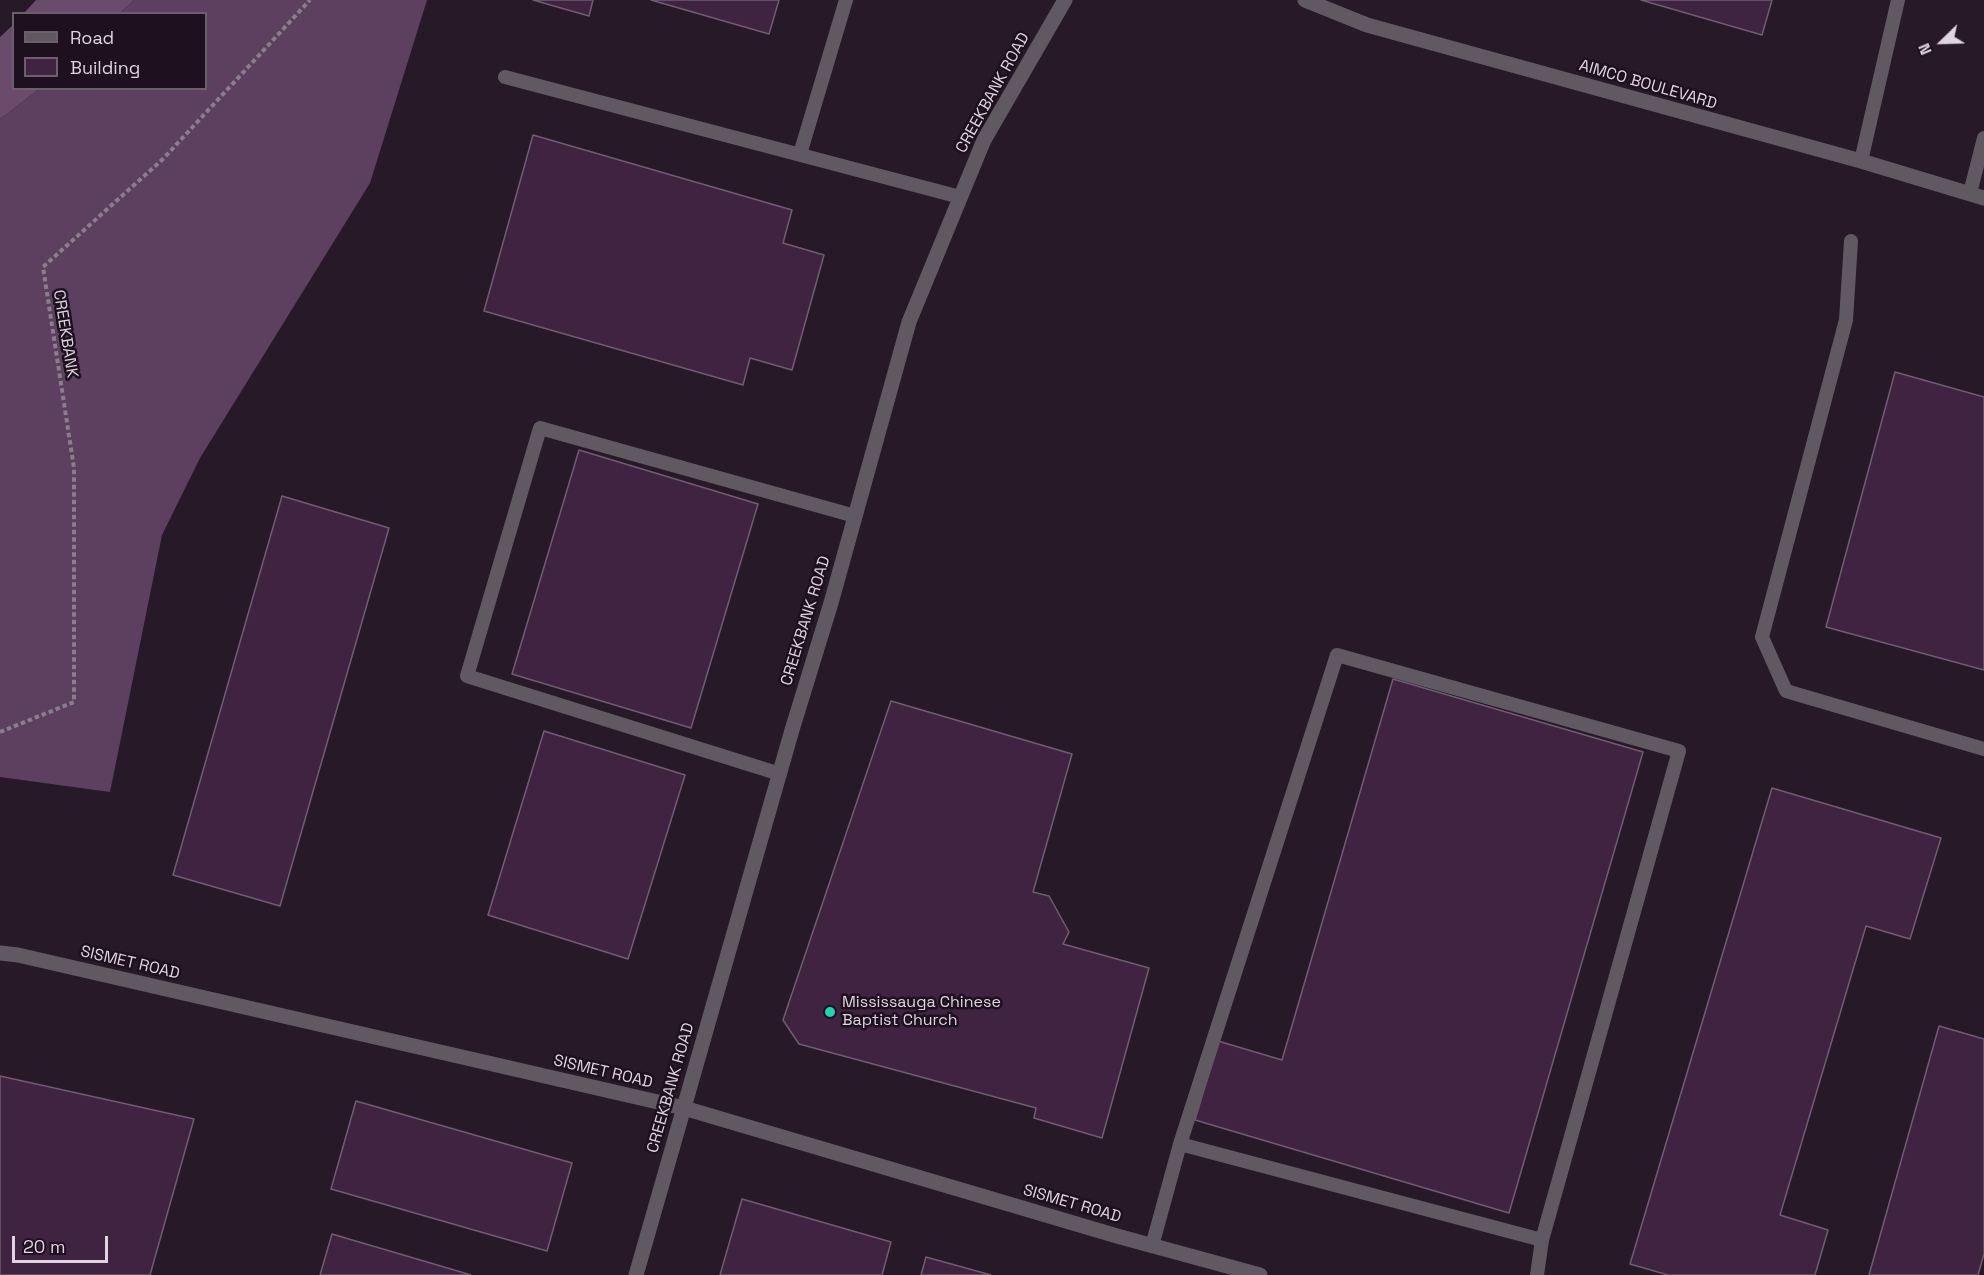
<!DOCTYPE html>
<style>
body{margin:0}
#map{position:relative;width:1984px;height:1275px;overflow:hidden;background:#281929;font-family:"Space Grotesk",sans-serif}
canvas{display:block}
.legend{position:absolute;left:12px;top:12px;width:195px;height:78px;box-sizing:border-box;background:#1e101f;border:2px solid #6b5f6c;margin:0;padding:8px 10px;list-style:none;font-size:18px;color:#dfd5e0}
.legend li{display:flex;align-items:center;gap:12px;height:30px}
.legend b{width:30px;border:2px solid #6b5f6c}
.north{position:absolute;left:1912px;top:12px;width:60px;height:60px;-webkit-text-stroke:4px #1e101f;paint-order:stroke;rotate:247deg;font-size:16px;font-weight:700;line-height:24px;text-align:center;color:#dfd5e0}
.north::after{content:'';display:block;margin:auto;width:21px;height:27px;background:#dfd5e0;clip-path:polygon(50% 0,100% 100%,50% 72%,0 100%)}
.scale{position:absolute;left:12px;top:1236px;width:96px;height:27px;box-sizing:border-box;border:3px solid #dfd5e0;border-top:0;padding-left:8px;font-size:18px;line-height:21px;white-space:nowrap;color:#dfd5e0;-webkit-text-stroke:4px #1e101f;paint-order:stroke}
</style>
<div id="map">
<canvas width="1984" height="1275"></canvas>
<ul class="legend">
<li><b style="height:8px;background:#615962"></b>Road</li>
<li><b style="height:16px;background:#3f2341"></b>Building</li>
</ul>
<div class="north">N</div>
<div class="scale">20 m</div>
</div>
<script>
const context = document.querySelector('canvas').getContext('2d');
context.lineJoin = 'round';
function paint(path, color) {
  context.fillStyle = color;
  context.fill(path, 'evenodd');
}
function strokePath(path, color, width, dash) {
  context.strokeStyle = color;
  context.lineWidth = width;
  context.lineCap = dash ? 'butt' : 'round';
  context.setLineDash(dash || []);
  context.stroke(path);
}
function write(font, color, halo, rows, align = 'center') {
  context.font = font + ' "Space Grotesk",sans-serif';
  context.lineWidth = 5;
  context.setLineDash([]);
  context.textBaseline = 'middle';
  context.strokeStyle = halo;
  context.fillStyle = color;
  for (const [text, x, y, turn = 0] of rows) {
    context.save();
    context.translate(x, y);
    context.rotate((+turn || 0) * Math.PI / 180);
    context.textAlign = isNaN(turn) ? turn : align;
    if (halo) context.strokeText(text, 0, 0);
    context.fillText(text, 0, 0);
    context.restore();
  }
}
paint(new Path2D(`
 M134 0H427L370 183 200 458 162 535 110 792 0 777V119L39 89 206 88V14L120 13Z`), '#5d3f60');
paint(new Path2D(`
 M36 0H134L120 13H24Z
 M13 25 14 88 39 89 0 119V37Z`), '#6a4b6c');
const building = new Path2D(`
 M533 0H593L589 16Z
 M651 0H779L769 34Z
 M1641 0H1772L1762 35Z
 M533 135 792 210 783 243 824 255 792 370 750 358 743 385 484 311Z
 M1895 372 1984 397V670L1826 627Z
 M579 450 758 504 691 728 512 674Z
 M282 496 389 528 280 906 173 875Z
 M1393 679 1643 752 1509 1213 1195 1120 1218 1041 1282 1060Z
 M891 701 1072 754 1033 892 1049 896 1069 932 1063 944 1149 968 1102 1138 1034 1118 1036 1108 799 1044 783 1020Z
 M544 731 685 775 628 959 488 915Z
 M1772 788 1941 838 1910 939 1866 926 1780 1215 1828 1230 1815 1275H1668L1630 1264Z
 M1939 1026 1984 1039V1254L1978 1275H1869Z
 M0 1076 194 1119 150 1275H0Z
 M356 1101 572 1163 547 1251 331 1189Z
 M742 1199 891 1242 882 1275H720Z
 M332 1234 471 1275H320Z
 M926 1257 991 1275H921Z`);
paint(building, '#3f2341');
strokePath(building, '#6f5d70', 1.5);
strokePath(new Path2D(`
 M0 732 74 702V468L43 267 164 158 310 0`), '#8a7e8b', 4, [4.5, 3]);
strokePath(new Path2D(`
 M505 77 960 197
 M800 154 846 0
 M1861 161 1898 0
 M1970 193 1984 138
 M1851 241 1846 320 1762 637 1786 691 1984 749
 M780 774 467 676 540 428 855 516
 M1180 1144 1542 1240
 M1152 1246 1180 1144 1337 655 1679 751 1542 1240 1537 1275`), '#615962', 14);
strokePath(new Path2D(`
 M1305 0 1367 25 1861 161 1984 198
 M0 953 18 955 684 1108 1117 1236 1260 1275`), '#615962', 15);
strokePath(new Path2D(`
 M636 1275 792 730 831 603 909 322 984 140 1065 0`), '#615962', 15);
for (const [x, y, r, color] of [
 [830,1012,6,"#1fd5b0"]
]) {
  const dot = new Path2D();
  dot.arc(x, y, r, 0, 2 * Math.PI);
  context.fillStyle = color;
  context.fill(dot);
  strokePath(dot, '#1e101f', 2);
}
write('16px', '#dfd5e0', '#1e101f', [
 ["AIMCO BOULEVARD",1648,85,16],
 ["CREEKBANK ROAD",993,93,-61],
 ["CREEKBANK",65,334,81],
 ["CREEKBANK ROAD",806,621,-73],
 ["SISMET ROAD",130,963,13],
 ["SISMET ROAD",603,1072,13],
 ["CREEKBANK ROAD",671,1088,-74],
 ["SISMET ROAD",1072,1204,16]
]);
write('16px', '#dfd5e0', '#1e101f', [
 ["Mississauga Chinese",842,1003],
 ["Baptist Church",842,1021]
], 'left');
</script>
